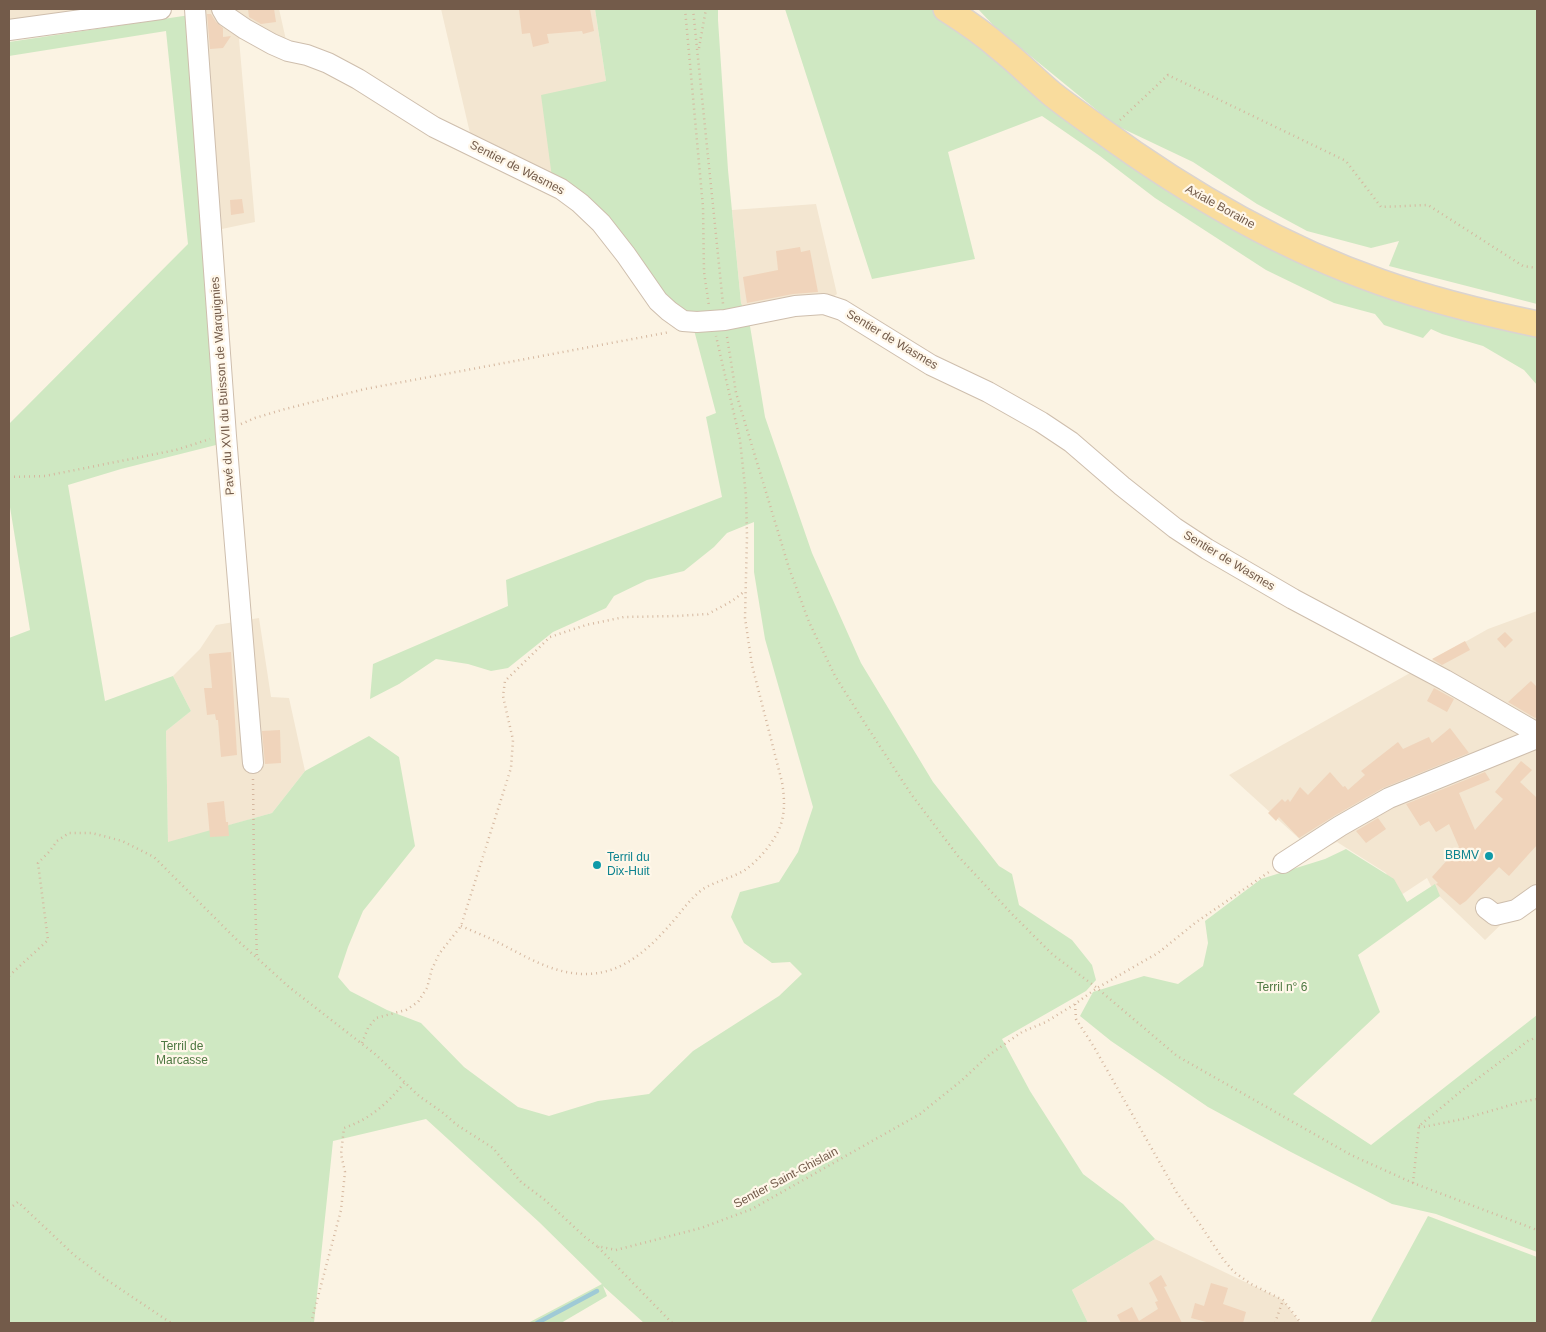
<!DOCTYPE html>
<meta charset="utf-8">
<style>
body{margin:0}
#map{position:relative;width:1546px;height:1332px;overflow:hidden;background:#fbf3e3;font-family:Helvetica,sans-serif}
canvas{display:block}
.frame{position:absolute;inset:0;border:10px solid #735b4a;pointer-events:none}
</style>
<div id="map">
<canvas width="1546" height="1332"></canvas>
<div class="frame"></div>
</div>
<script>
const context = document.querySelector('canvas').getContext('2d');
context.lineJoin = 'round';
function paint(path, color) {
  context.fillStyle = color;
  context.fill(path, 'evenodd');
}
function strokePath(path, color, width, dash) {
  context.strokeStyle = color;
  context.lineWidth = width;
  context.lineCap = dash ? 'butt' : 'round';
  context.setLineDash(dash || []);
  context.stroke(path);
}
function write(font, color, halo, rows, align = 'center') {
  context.font = font + ' Helvetica,sans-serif';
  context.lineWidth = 4.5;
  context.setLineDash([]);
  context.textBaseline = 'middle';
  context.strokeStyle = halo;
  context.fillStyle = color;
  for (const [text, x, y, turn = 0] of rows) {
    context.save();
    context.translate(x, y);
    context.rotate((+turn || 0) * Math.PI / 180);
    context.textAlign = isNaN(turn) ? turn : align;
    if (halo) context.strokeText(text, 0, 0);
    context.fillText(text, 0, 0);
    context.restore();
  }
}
paint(new Path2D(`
 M9 9H163L9 30Z
 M190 9H279L286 40 239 39 255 222 203 233Z
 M441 9H595L606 81 553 185 473 146Z
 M816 204 837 294 824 304 749 320 741 303 732 210Z
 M1537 611V895L1516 910 1485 940 1433 890 1427 878 1398 897 1386 873 1337 842 1315 853 1229 775 1488 629Z
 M259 618 271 697 289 698 305 771 272 813 168 843 166 731 191 711 173 676 200 649 216 625Z
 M1155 1239 1283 1300 1300 1323H1088L1072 1290Z`), '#f3e6d1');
paint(new Path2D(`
 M595 9H718V20L728 170 741 303 749 320 765 417 812 553 861 663 933 782 999 866 1012 874 1019 905 1072 940 1092 965 1096 980 1086 991 1002 1039 1030 1091 1083 1174 1123 1204 1155 1239 1072 1290 1088 1323H644L603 1286 607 1296 561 1323H528L602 1284 539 1222 426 1119 333 1141 314 1323H9V638L30 630 9 501V424L188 244 166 31 9 56V42L190 15 221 229 234 412 220 444 121 469 68 485 105 701 173 676 191 711 166 731 168 842 272 813 305 771 369 736 399 757 415 846 363 911 348 947 338 977 350 991 387 1010 421 1023 464 1067 518 1107 549 1116 598 1101 649 1094 693 1051 779 996 802 974 790 962 772 963 744 943 731 917 740 892 779 882 798 852 813 807 765 639 754 572V522L727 533 714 547 684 571 647 580 614 596 606 608 553 632 508 668 491 671 468 664 436 659 399 684 370 699 373 664 508 606 506 580 722 497 706 417 716 413 694 330 601 233 553 185 541 95 606 81Z
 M785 9H933L986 45 1171 190 1537 336V385L1524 370 1483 346 1442 334 1431 329 1423 338 1384 325 1375 314 1334 303 1266 270 1155 198 1100 156 1042 116 948 152 975 259 872 279Z
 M978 9H1537V304L1389 266 1399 241 1371 248 1307 231 1257 204 1193 162 1115 125 995 27Z
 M1346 849 1394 879 1407 902 1435 884 1440 896 1358 955 1380 1012 1293 1094 1371 1145 1537 1015V1252L1436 1214 1392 1204 1289 1151 1208 1107 1111 1041 1080 1016 1093 992 1144 976 1178 984 1203 966 1208 943 1205 921 1261 879 1325 859Z
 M1428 1216 1537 1257V1323H1370Z`), '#cfe8c2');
strokePath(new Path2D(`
 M537 1323 597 1291`), '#9fcad6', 4.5);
paint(new Path2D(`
 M248 9H274L276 22 261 24 249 17Z
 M519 9H590L594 31 583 34 582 31 547 34 549 43 533 47 530 33 522 34Z
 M207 14H211L216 22 223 28V37L231 36 223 48 210 49Z
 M242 199 244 213 231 215 230 200Z
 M800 247 801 252 810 250 818 292 793 294 747 303 743 277 778 270 776 251Z
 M1505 632 1513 640 1505 648 1497 639Z
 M1465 641 1470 650 1442 665 1432 659Z
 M231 652 237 755 221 757 218 720H216L215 714 207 715 204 688H212L209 654Z
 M1531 681 1537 687V717L1535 718 1508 702Z
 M1434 688 1454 699 1447 712 1427 701Z
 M1450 728 1469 753 1383 788 1334 816 1299 838 1279 817 1276 821 1268 813 1282 799 1285 802 1288 799 1290 802 1300 787 1308 795 1330 772 1343 787 1345 786 1348 790 1365 775 1361 771 1398 742 1403 749 1429 737 1432 743Z
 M280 730 281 763 265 764 262 731Z
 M1521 761 1532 770 1520 782 1537 798V845L1509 876 1499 867 1466 901 1460 905 1436 884 1438 883 1432 877 1459 847 1449 824 1436 832 1429 821 1420 826 1406 804 1485 772 1490 780 1459 793 1475 830 1503 799 1495 792Z
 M224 801 226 822H228L229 836 210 837 207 803Z
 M1378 818 1386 829 1366 843 1356 831Z
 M1161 1275 1167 1286 1164 1287 1182 1323H1121L1117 1315 1132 1307 1139 1321 1158 1309 1155 1302 1158 1301 1149 1283Z
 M1211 1283 1228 1288 1223 1304 1246 1312 1243 1323H1210L1191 1318 1195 1303 1204 1306Z`), '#f0d4bb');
const minor = new Path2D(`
 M195 9 226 436 253 763
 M222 9 226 16 245 29 272 44 288 51 307 55 328 63 358 79 434 127 561 189 580 203 601 223 626 255 658 301 669 311 683 321 697 322 725 320 795 306 824 304 842 310 931 365 988 392 1041 422 1071 442 1122 486 1175 528 1207 549 1293 599 1445 680 1537 733
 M9 30 161 9
 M1283 863 1340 826 1389 798 1537 738
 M1486 908 1495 915 1516 910 1537 895`);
const major = new Path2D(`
 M946 9C965 21 984 34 1001 49 1019 63 1035 80 1052 94 1067 106 1083 117 1098 128 1183 190 1280 247 1380 282 1431 300 1484 313 1537 324`);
strokePath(minor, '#cebead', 22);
strokePath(major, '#dbd4d0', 28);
strokePath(new Path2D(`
 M685 9 703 207 704 272 709 306
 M693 9 723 304
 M699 48 706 9
 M1120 120 1168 75 1346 161 1381 207 1428 205 1523 266 1537 268
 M727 337 736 393 789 568 809 622 835 676 866 725 911 794 958 856 1012 914 1052 954 1097 988 1177 1056 1351 1155 1413 1183 1537 1230
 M241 424 255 418 285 409 365 389 670 332
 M9 477 45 476 176 450 210 439
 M253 779 254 867 257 958
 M461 926C470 930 480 934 489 938 521 953 551 975 588 974 625 973 652 946 675 919 684 908 691 898 703 889 716 881 732 878 745 870 756 862 768 849 775 837 786 819 785 801 782 782L752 665 745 618 747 536 746 496 740 440 716 336
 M9 976 48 940 38 863 49 852 57 841 69 833H92L122 841 154 857 236 939 289 987 375 1054 419 1096 442 1112 457 1125 493 1148 521 1182 545 1200 585 1237 597 1246 616 1250 701 1228 752 1209 881 1136 920 1114 961 1081 989 1055 1022 1032 1046 1022 1075 1004 1097 988 1158 953 1195 923 1269 872
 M1075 1004 1076 1019 1094 1047 1177 1193 1199 1223 1223 1259 1234 1272 1251 1284 1283 1300 1301 1323
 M362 1043 368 1028 376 1018 406 1010 418 1002 427 988 432 969 439 954 461 926 511 768 513 740 503 696 505 681 550 637 586 625 624 617 677 616 708 614 732 601 745 591
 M1419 1126 1423 1127 1463 1119 1521 1102 1537 1099
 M1413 1183 1419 1126 1465 1088 1528 1041 1537 1037
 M9 1209 18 1202 74 1255 107 1280 171 1323
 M598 1247 672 1323
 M311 1323 341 1210 345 1172 341 1154 344 1128C370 1119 387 1104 404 1083
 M1275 1323 1283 1300`), '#d5b79f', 2.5, [1, 4]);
strokePath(minor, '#fff', 20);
strokePath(major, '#f9dc9d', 25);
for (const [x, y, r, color] of [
 [1489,856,5,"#0f9aa8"],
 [597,865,5,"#0f9aa8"]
]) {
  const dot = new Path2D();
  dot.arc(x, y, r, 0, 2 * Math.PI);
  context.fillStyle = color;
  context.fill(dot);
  strokePath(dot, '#fff7e9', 2);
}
write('12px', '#735b4a', '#fff7e9', [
 ["Sentier de Wasmes",517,168,27],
 ["Axiale Boraine",1220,207,29],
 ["Sentier de Wasmes",892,340,31],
 ["Pavé du XVII du Buisson de Warquignies",223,386,-94],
 ["Sentier de Wasmes",1229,561,31],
 ["Sentier Saint-Ghislain",786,1178,-28]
]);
write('12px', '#0d838f', '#fff7e9', [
 ["BBMV",1479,856],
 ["Terril du",607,858,"left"],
 ["Dix-Huit",607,872,"left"]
], 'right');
write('12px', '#4e7842', '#fff7e9', [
 ["Terril n° 6",1282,988],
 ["Terril de",182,1047],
 ["Marcasse",182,1061]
]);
</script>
